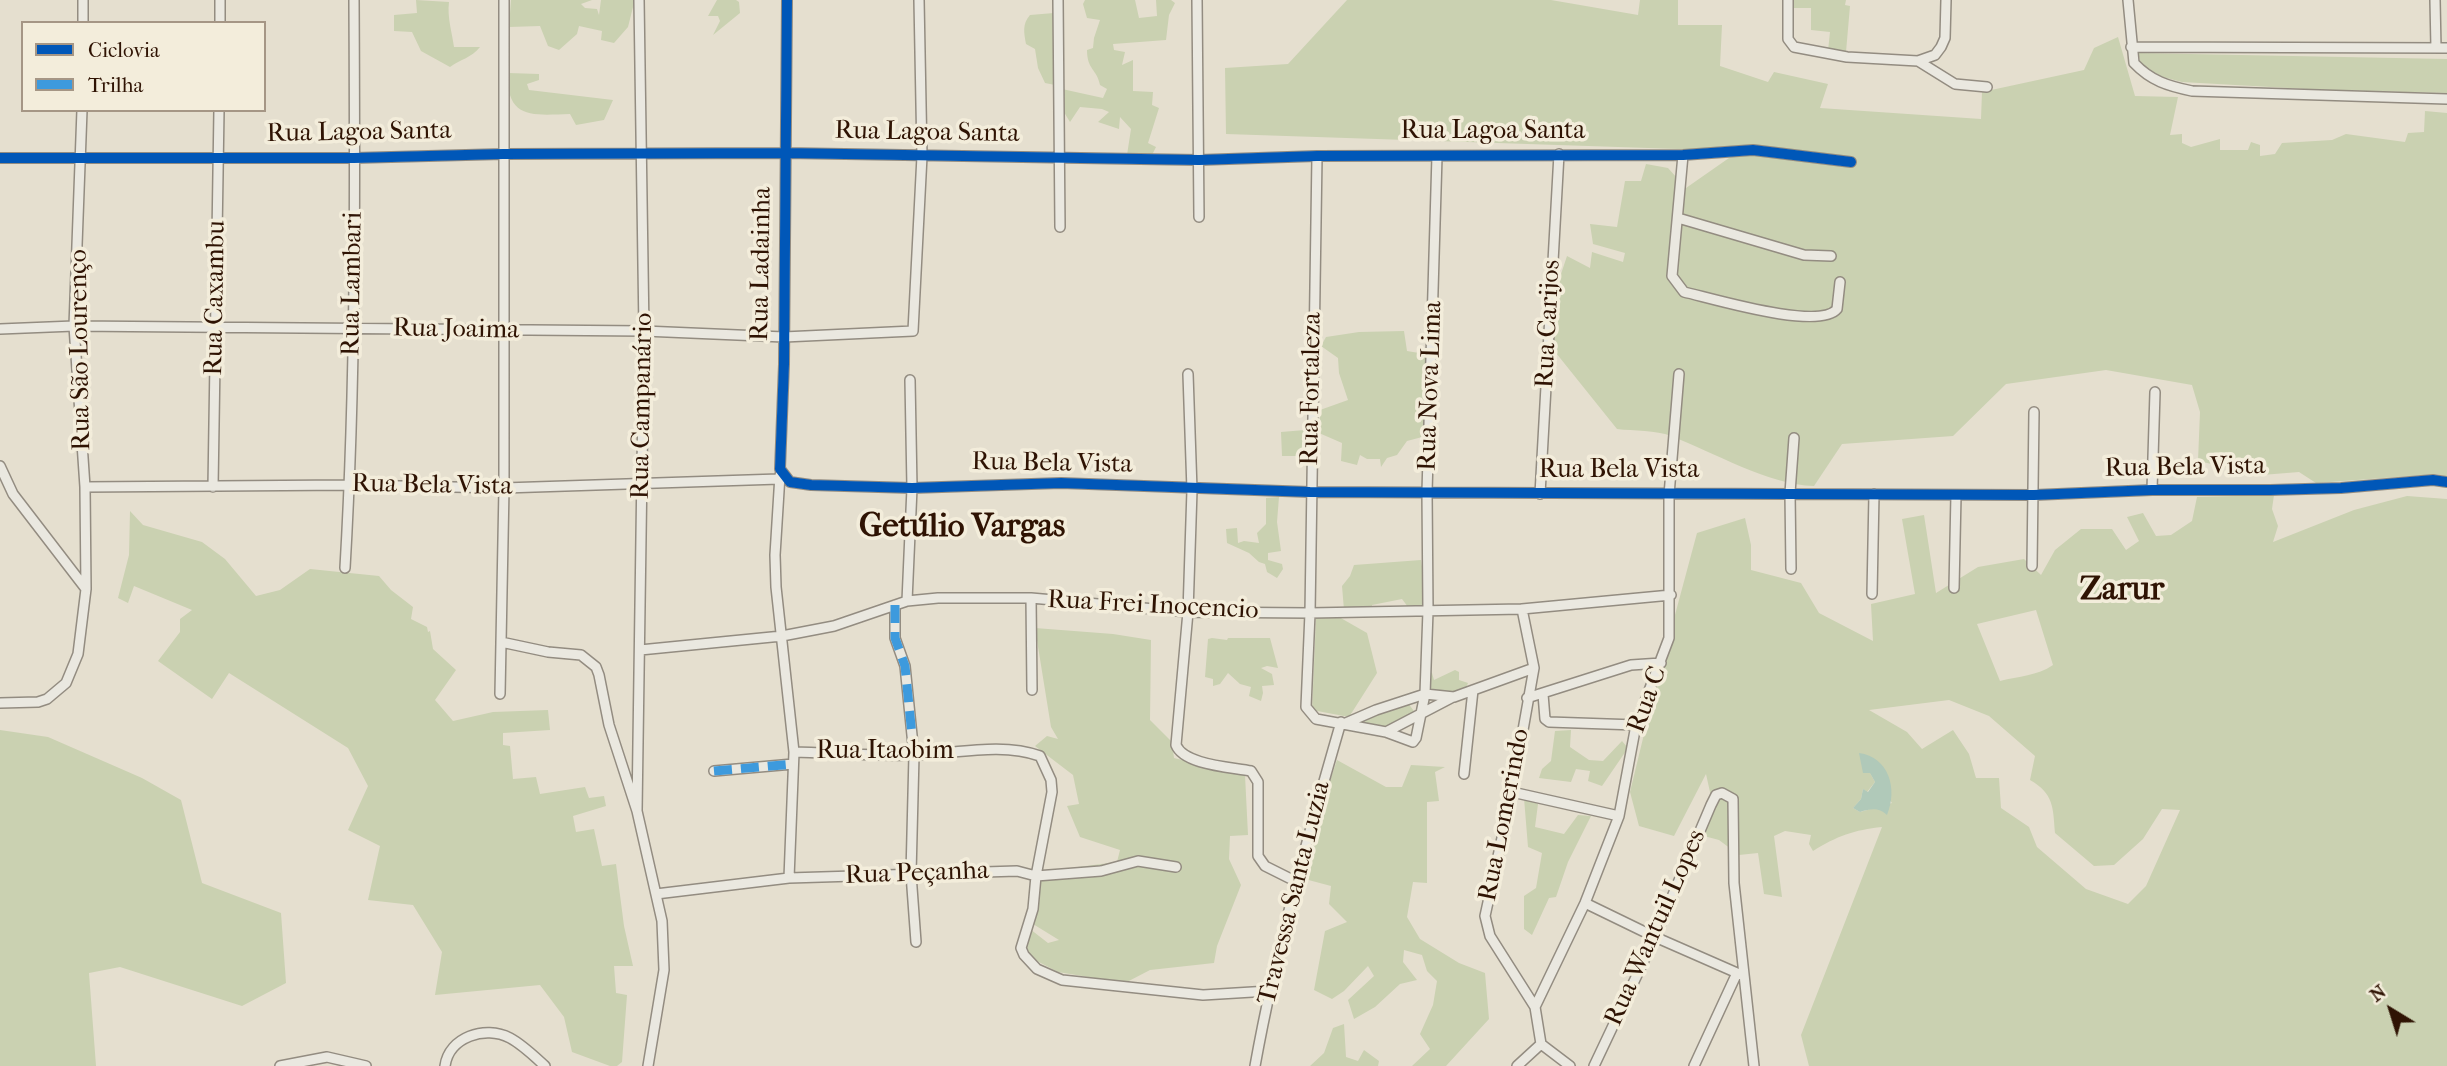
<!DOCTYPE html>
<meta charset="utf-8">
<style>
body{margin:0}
#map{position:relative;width:2447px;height:1066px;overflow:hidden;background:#e5dfcf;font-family:"IM FELL French Canon",serif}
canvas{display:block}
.legend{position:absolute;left:21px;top:21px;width:245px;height:91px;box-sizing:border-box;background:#f3eddb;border:2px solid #a59685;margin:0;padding:9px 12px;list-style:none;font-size:21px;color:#2f1303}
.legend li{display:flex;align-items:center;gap:14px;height:35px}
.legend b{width:35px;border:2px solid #a59685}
.north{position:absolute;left:2356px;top:975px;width:70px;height:70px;-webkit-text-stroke:5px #f3eddb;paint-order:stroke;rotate:322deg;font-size:19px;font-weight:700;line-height:28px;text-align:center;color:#2f1303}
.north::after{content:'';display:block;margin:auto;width:24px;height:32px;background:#2f1303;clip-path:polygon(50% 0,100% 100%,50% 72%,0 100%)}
</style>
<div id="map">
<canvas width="2447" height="1066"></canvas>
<ul class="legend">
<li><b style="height:9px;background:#0057b8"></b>Ciclovia</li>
<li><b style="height:9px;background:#3d9add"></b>Trilha</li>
</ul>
<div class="north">N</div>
</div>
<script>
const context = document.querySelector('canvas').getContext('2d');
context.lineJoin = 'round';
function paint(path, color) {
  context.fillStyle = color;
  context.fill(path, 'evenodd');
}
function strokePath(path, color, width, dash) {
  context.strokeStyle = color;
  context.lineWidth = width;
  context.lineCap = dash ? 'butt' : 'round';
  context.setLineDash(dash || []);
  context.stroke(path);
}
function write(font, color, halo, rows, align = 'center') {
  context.font = font + ' "IM FELL French Canon",serif';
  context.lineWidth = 7;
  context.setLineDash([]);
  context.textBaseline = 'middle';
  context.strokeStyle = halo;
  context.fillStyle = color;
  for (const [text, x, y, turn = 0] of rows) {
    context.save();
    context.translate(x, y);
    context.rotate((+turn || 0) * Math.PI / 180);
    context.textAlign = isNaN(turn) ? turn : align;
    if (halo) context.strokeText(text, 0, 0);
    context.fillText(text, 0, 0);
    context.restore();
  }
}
paint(new Path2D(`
 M416 0 449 2C447 17 452 32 454 47H480C471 58 461 59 450 67L421 51 412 32 394 31V15L417 13Z
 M511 0H592L581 4 585 8 597 9 599 15 601 0H634V3L628 27 614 43 601 40 602 31 579 26 577 34 559 50 548 46 540 26 509 27Z
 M717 0H736L739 2 740 13 713 35 720 21 718 16H708Z
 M1085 0H1135L1139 18 1157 16 1156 0H1171L1175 3 1169 15 1166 40 1113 44 1114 50 1125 52 1122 65 1133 60V91L1153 92 1152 105 1159 108 1148 143 1156 147 1152 155H1127L1131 129 1120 117 1119 129 1098 122 1109 112 1102 109 1080 107 1070 122 1062 109V89L1103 98 1107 89 1100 85C1097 69 1087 70 1087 50L1093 48 1094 38 1100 20 1087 18 1083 4Z
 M1347 0H1551L1638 15 1640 0H1678V25H1722L1720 66 1768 82 1774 72 1828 84 1820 108 1981 119 1982 92 2084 70 2094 48 2118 37 2135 96 2178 97 2170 135 2182 134V143L2191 147 2220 139V150H2248L2251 142 2260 145V156L2275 154 2282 143 2332 140 2346 134 2405 142 2408 133 2424 132 2425 111 2447 113V477L2437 474 2316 483 2299 472 2262 475 2198 461 2200 412 2192 385 2106 370 2006 384 1953 436 1842 444 1814 486C1769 485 1713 452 1671 436 1656 430 1634 431 1617 429L1548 343 1555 292 1567 256 1590 268 1592 252 1623 262 1625 253 1593 244 1590 224 1617 227 1625 181H1641L1646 164 1668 168 1686 188 1739 151 1226 134 1225 68 1288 64Z
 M1792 0H1846L1845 5 1850 6 1846 52 1828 51 1830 32 1811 30V8H1791Z
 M1054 13 1055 85 1045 83 1038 68 1035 49 1026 44C1024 33 1022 24 1030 15Z
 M2138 53 2447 59V93L2324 90 2182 82 2155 75 2141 64Z
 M508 73 539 74V80L527 84 529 90 613 100 604 120 576 125 570 114C533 115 506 120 508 73Z
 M1404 331 1407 351 1431 355 1426 436 1407 441 1397 455 1387 458 1381 467 1380 459H1367L1360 455 1357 465 1341 461 1342 443 1319 433 1320 410 1348 400 1339 373 1338 358 1321 346 1326 337 1359 332Z
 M1305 430 1307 456H1282L1281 432Z
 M2274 495 2272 509 2278 526 2273 542 2354 510 2407 496 2447 499V1066H1809L1801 1035 1882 827C1854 830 1837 836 1813 851L1809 844 1811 835 1785 831 1774 836 1782 897 1764 894 1758 853 1739 855 1719 840 1704 836 1714 810 1706 774 1674 836 1639 826 1630 792 1654 693 1697 533 1745 518 1751 545V570L1801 583 1819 613 1873 641 1871 604 1915 594 1902 519 1924 515 1936 593 1978 567 2024 559 2041 575 2055 550 2081 529H2112L2126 550 2139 541 2127 517 2143 513 2156 536 2171 535 2192 521 2197 497ZM2036 610 2053 665C2037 676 2019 676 2000 681L1977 624ZM1949 700 1989 716 2035 756 2030 780C2054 794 2053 807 2055 833L2094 866 2114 865 2143 839 2162 809 2180 810 2146 886 2128 904 2086 889 2037 847 2029 827 2001 808 1999 778H1976L1969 754 1953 730 1922 749 1907 732 1869 710ZM1870 773 1892 803 1860 812 1853 808 1861 799 1863 789 1867 792 1875 782Z
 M1279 497 1277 522 1281 551 1268 553V560L1282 564 1283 569 1277 578 1267 572 1265 564 1259 562 1249 553 1227 543 1226 529 1237 528 1238 543 1244 541 1259 543 1257 533 1266 524V498Z
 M130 511 143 525 202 542 225 559 256 596 280 590 310 569 379 576 391 590 413 607 411 619 427 627 428 632 430 631 433 649 456 670 435 700 453 721 493 712 548 710 550 730 503 733V745L510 746 513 779 536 777 540 794 585 787 589 798 604 796 606 806 573 816 576 832 594 829 602 866 616 864 624 926 633 966H614L616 993 627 995 622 1062 617 1066H610L572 1052 564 1017 540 985 435 995 442 952 413 905 368 900 380 846 348 830 368 786 348 748 229 673 212 699 158 661 180 632V619L192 610 134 586 128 603 118 598 129 555Z
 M1421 560 1428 606 1408 607 1402 599 1372 605V609L1344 610 1342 586 1350 576 1354 565Z
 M1339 617 1367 633 1377 673 1349 717 1312 710 1316 618Z
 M1035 628 1113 634 1151 640 1150 720 1172 742 1174 758 1245 775 1248 835 1230 836 1229 859 1241 885 1217 946 1214 963 1150 970 1125 983 1058 972 1033 959 1026 947 1030 929 1048 943 1059 940 1033 924 1039 879 1070 868 1117 862 1120 850 1080 837 1067 806 1079 804 1073 775 1035 746 1047 736 1058 739 1051 727Z
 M1212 638 1227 640 1228 638H1270L1278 668 1267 666 1261 668 1272 674 1274 685 1262 686 1263 693 1261 701 1249 696 1251 687 1240 684 1228 673 1220 684 1213 686V679L1205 677 1208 639Z
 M1455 670 1459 672V680L1468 683 1465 690 1454 697 1427 692 1428 672 1432 673 1434 680Z
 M1408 703 1416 714 1385 728 1356 723 1379 711Z
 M0 730 48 737 142 778 181 800 202 883 281 913 286 983 242 1006 120 967 89 973 96 1066H0Z
 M1571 730 1570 747 1589 760 1603 761 1622 741 1628 748 1602 786 1588 781 1590 771 1576 769 1571 782 1539 778 1542 769 1551 761 1555 731Z
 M1337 760 1386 787H1402L1411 765 1445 767 1435 772 1439 801 1427 802V883L1413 882 1407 917 1420 939 1459 963 1485 973 1489 1019 1446 1066H1412L1430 1049 1420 1034 1433 1005 1437 981 1427 971 1422 955 1404 950 1403 962 1417 980 1400 984 1375 1007 1354 1019 1348 1000 1374 976 1368 966 1344 991 1332 999 1314 990 1325 931 1347 922 1329 904 1331 886 1301 878C1313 838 1323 799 1337 760Z
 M1524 798 1538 804 1535 827 1564 834 1578 815 1591 816 1568 862 1556 897 1549 898 1532 935 1524 929V896L1536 888 1542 853 1528 847Z
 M1344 1024 1346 1057 1358 1061 1364 1050 1379 1061 1378 1066H1310L1324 1053 1333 1028Z`), '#cad1b1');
paint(new Path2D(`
 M1859 753C1889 757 1898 789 1887 815 1878 807 1871 809 1860 812L1853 808 1861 799 1863 789 1868 792 1875 782 1870 773H1863Z`), '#b0c9b9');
const street = new Path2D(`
 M787 0 784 364 780 469 790 482 811 485 912 488 1061 483 1310 492 2034 495 2152 490H2270L2341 488 2433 480 2447 482
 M1058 0 1060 227
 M1197 0 1199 217
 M1788 0V39L1794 47 1847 57 1918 61 1935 55 1941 47 1945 38 1946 0
 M2128 0 2134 63C2151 81 2168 86 2192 91L2447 99
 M2435 0 2436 48
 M83 23V0
 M220 23V0
 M2131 47 2447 48
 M1918 61 1955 84 1987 87
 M1683 155 1672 276 1684 292C1711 298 1819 331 1837 309L1840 282
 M1317 156 1310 613 1306 707 1316 719 1386 732 1413 742 1416 738 1425 694 1428 611 1427 492 1437 156
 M0 158H354L503 154 786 153 1199 160 1317 156 1683 155 1753 150 1851 162
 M1678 218 1804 255 1831 256
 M0 329 74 326 644 331 784 337 913 331 922 156 919 0
 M1188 374 1192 490 1188 612 1176 745C1184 765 1231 767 1251 771L1258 782V856L1265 866 1295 881
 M0 466 13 494 86 589
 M780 475 775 555 776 587 794 752 789 878
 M85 487 349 485 504 488 779 479
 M213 487 219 110
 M2152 490 2155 392
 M1540 494 1559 154
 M2032 566 2034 412
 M345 568C356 379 355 189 354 0
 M1791 569 1790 493 1794 438
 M1954 588 1956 495
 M1872 594 1874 494
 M1031 598 1032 690
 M907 601 912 488 910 380
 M895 605V638L905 666 914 755 911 874 916 942
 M1522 609 1534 668 1512 792 1485 916 1490 936 1535 1007 1541 1044
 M501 642 548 652 581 655 596 667 599 675 609 725 637 811 662 921 664 970 648 1066
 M640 650 782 636 834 626 907 601 938 598H1031L1188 612 1310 613 1522 609 1671 595
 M500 694 504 488V0
 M1543 694 1545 719 1549 722 1636 725
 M1527 698 1631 665 1661 663
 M0 703 38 702 47 699 66 683 78 654 86 589 85 487 74 326 82 110
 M1346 723 1376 710 1425 694 1454 697 1534 668
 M1386 732 1453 697
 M794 752C834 753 875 756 915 755 955 754 1001 742 1040 756L1051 780 1052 792 1036 876 1033 909 1021 948 1024 955 1037 969 1062 980 1203 995 1269 991
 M714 771 793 764
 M1464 774 1473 690
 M1512 792 1619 816
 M637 811 644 331 639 0
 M656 894 789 878 1017 871 1036 876 1101 871 1138 861 1176 867
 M1585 903 1655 937 1744 976
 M1535 1007 1585 903 1619 816 1636 725 1669 638V495L1679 374
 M1541 1044 1570 1066
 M280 1066 327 1057 366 1066
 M445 1066C449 1037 485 1025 510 1038 523 1045 535 1057 545 1066
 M1255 1066C1276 949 1308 836 1341 722
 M1517 1066 1541 1044
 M1594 1066 1655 937 1711 805 1716 795 1722 793 1733 799 1734 883 1754 1066
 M1694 1066 1737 973`);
strokePath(street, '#938c81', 12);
strokePath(street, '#eae8e0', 9);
strokePath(new Path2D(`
 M895 605V638L905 666 914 755
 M714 771 793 764`), '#3d9add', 9, [18, 9]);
strokePath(new Path2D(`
 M787 0 784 364 780 469 790 482 811 485 912 488 1061 483 1310 492 2034 495 2152 490H2270L2341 488 2433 480 2447 482
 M0 158H354L503 154 786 153 1199 160 1317 156 1683 155 1753 150 1851 162`), '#0057b8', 10);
write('26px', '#2f1303', '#f3eddb', [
 ["Rua Lagoa Santa",1493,132],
 ["Rua Lagoa Santa",359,133,-1],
 ["Rua Lagoa Santa",927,133,1],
 ["Rua Ladainha",762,264,-89],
 ["Rua Lambari",353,284,-89],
 ["Rua Caxambu",216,298,-89],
 ["Rua Carijos",1549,324,-87],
 ["Rua Joaima",456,330,1],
 ["Rua São Lourenço",81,350,-91],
 ["Rua Nova Lima",1431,386,-88],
 ["Rua Fortaleza",1312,389,-89],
 ["Rua Campanário",643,406,-89],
 ["Rua Bela Vista",1052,464,1],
 ["Rua Bela Vista",2185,468,-1],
 ["Rua Bela Vista",1619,471],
 ["Rua Bela Vista",432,486,1],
 ["Rua Frei Inocencio",1153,606,3],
 ["Rua C",1648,700,-70],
 ["Rua Itaobim",885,752],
 ["Rua Lomerindo",1505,815,-79],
 ["Rua Peçanha",917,874,-2],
 ["Travessa Santa Luzia",1295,893,-76],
 ["Rua Wantuil Lopes",1656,928,-66]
]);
write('bold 33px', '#2f1303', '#f3eddb', [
 ["Getúlio Vargas",962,528],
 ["Zarur",2122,591]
]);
</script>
